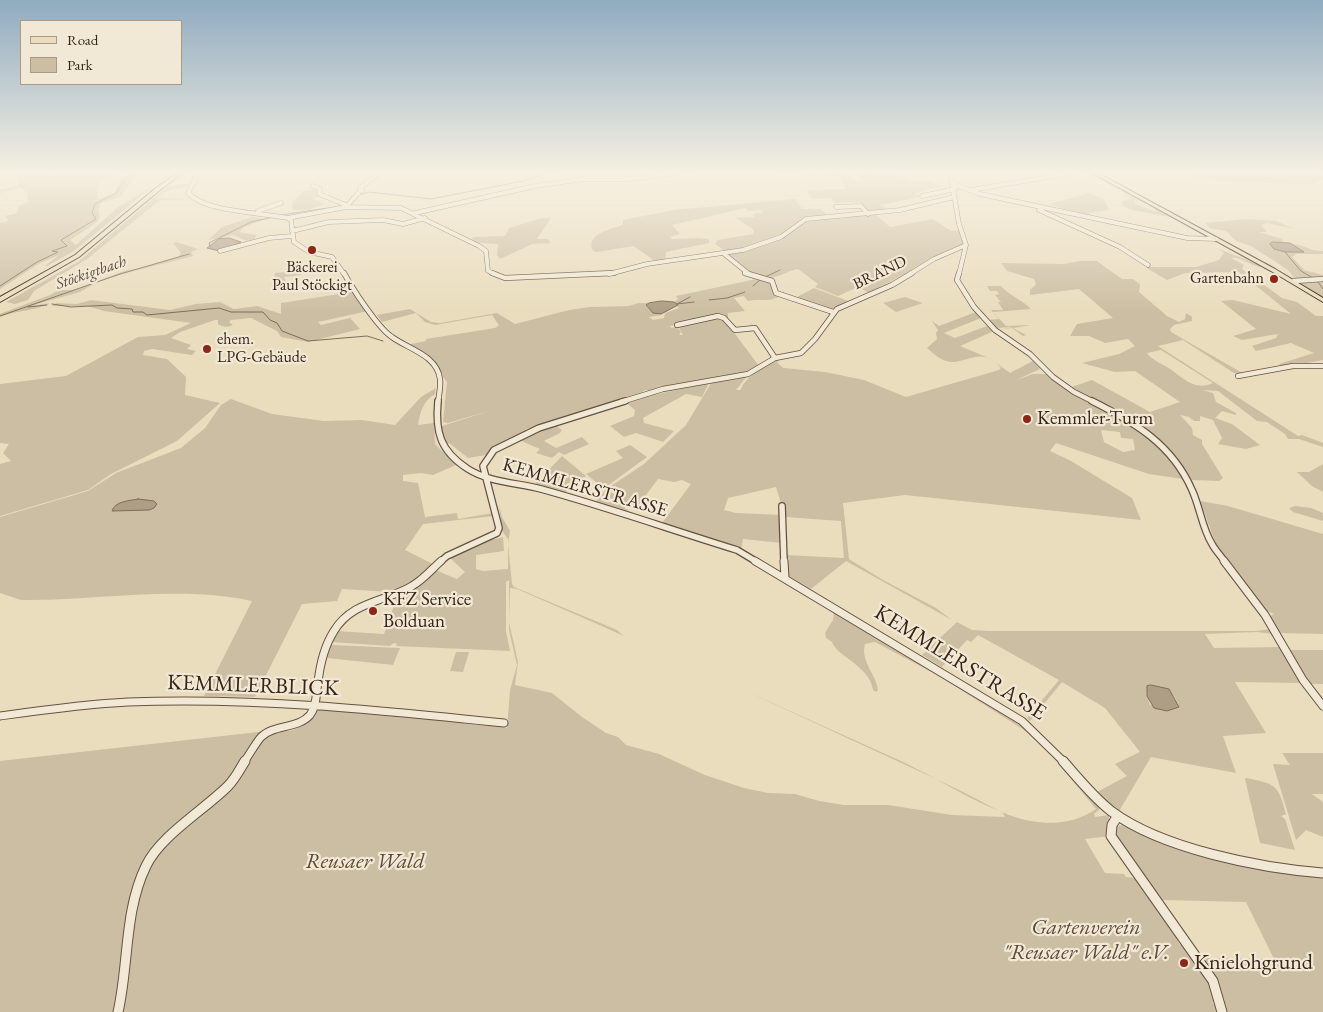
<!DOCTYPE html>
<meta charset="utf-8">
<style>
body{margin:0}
#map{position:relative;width:1323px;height:1012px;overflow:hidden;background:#eaddbe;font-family:"EB Garamond",serif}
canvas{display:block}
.legend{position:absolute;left:20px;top:20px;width:162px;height:65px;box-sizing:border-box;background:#f1e9d5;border:1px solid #a79a89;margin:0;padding:6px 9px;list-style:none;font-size:15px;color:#382417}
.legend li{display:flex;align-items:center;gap:10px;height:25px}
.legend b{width:25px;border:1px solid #a79a89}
</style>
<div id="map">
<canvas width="1323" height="1012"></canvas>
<ul class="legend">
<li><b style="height:6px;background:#eaddbe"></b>Road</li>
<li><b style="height:14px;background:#ccbea2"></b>Park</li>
</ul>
</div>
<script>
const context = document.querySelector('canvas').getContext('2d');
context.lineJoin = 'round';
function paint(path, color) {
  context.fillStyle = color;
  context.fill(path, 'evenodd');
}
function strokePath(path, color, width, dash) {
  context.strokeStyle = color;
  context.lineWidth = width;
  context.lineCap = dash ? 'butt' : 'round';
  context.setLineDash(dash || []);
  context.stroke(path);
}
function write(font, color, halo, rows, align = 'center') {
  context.font = font + ' "EB Garamond",serif';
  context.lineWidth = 4.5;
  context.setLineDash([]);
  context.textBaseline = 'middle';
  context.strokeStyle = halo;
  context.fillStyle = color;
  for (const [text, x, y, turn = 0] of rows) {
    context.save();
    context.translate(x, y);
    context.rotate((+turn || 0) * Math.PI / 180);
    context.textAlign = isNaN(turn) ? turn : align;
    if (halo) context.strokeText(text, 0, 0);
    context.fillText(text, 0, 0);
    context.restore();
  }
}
paint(new Path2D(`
 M23 171H46L49 176 67 171H108L111 176 101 180 97 193 98 199 114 194 121 178 128 174 119 171H140L120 197 101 203 98 211 100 217 96 223 70 240 76 245 117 208 157 183 74 251 47 266H45L59 255 40 263 0 289V223L9 221 5 216 17 213 19 206 28 202 27 193 21 188 0 193V189L18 186 19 180 15 173Z
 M873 171H889L912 181 932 182 940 187 915 193 921 197 880 205 892 211 868 212 860 202 834 203 831 198 812 199 807 190 846 189 839 175C848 176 854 182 864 182L859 174Z
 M1089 171 1124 190 1129 195 1153 206 1135 199 1134 202 1136 204 1157 212 1153 207 1175 218 1132 210 1123 206 1122 202 1129 198 1124 195 1125 193 1087 172 1073 173Z
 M1194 171H1313L1323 175V180L1311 184 1228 182 1189 175Z
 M188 183 187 187 172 189 156 198 190 199 160 200 87 259 34 291 28 300 15 304 6 302 78 262 167 187Z
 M317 190 320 196 313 199 325 204 308 210H293L292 203 303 191Z
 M1089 193 1105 200 1109 210 1088 213 1091 216 1060 210 1064 209 1050 204Z
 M795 199 802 209H821L828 216 806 218 771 240 750 247 725 251 715 244 718 240 753 234 754 230 736 218 754 217 752 214 762 213 761 210 748 211 746 208 672 225 680 234 670 237 672 239 698 238 709 239V243L666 252 665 260 655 261 633 246 597 252 593 251C585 234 610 229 623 225V220L674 210Z
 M875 214 890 227 933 219 951 231 959 230 964 246 939 255 869 293 858 287 838 296 815 287 818 284 798 269C790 270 783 275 775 277 756 283 739 265 725 254L751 249 777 240 793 231 803 221Z
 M252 217 266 219 244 227 239 232 256 235 255 239 247 241 233 235 208 240 222 227Z
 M542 218H551L537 239H548L550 243 532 244 500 259 497 255 498 244 479 243 472 240 473 237 505 236 509 228Z
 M1245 219 1276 221 1294 229 1267 223 1261 225 1267 232H1259L1282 239 1283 243 1270 244 1277 250 1285 252H1304L1292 244C1303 244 1311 252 1323 251V254H1296L1292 257 1304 270 1323 275V297L1296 280 1288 270 1251 246 1236 241 1226 231 1209 228 1206 223Z
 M176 242 198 249 191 252 193 256 126 273 97 282 80 292 30 306 50 303C38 311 16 310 0 317V314L50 295 59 290H74L127 270 137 269 179 256 181 253 173 243Z
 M1219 249 1258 264 1263 267C1251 268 1242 256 1231 258L1244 265 1242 269 1282 298 1297 302 1316 316H1323V360L1307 363 1308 367 1287 370 1279 364 1314 353 1291 343 1256 351 1252 346 1276 338 1278 334 1242 340 1233 336 1256 329 1221 301 1233 300 1291 314 1239 272 1185 273 1167 280 1145 267H1196L1219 260 1224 253Z
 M1080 261H1097L1122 279H1133L1140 284 1139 292 1167 316 1179 322 1185 319 1186 313 1192 317V321L1174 325 1170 329 1171 332 1244 374 1234 373 1183 340 1158 346 1298 436 1302 435 1323 443V447L1299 439H1288L1285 434 1267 422 1257 421 1218 391 1202 390 1213 393 1216 402 1236 413V415L1222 411 1215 418 1232 424 1260 445 1246 449 1218 444 1222 438 1213 420 1200 416V421H1194L1189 417 1180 415 1192 428 1193 435 1202 440V444L1223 478 1219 481 1192 480C1179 464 1169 448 1154 435 1129 414 1099 405 1072 387L1092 380 1150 412 1180 402 1135 371 1115 372 1082 363 1119 354 1135 346 1128 339 1105 343 1089 336H1070L1077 324 1113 318 1079 289 1030 295V290L1036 284 1034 279 1007 271 1001 263 1063 264ZM1161 350 1213 383C1193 392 1182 376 1167 367 1160 363 1151 359 1147 353Z
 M301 270V275L284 277 291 289 272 290 275 273Z
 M761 278 770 281 773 291 780 296C769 303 759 298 748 301L744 296 734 298 745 311 728 313V320L737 329 753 327 750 322 753 328 735 329 725 316 719 315 670 326 671 328 677 327 681 332 679 335H683L678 326 718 317 724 319 759 366 753 370 650 391 645 390 640 394 527 429 486 455 468 458 449 443 445 444 439 427 492 410 448 423 443 422 447 382 425 354 406 345 426 341V339L495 328 499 325 492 315 435 325 425 322 416 313 382 322 377 315 410 309 431 322 440 323 497 313 515 324 569 310 589 307 629 306 638 303H649L646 306 653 313 662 315 649 317 653 320 664 318 665 313 679 308 674 302 678 299 676 296Z
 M987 286H1001C1010 296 1021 299 1031 309L993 312 1006 326 1031 325 1013 328 1026 335 1023 336 1012 328 999 330 1014 327 995 328 987 320 999 319 991 310H1003L998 302H1001L995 295 999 294 997 291H990Z
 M814 288 848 301 833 310 812 305 797 297Z
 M352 292 368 311 318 322 321 325 350 318 360 329 308 342 281 337 277 331 251 318 231 320 229 322 233 325C227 328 223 327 218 324V320H215L180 332 171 338 191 345 187 349 196 351 192 355 152 349 144 351 143 355 167 359 186 377 185 395 220 403 177 441 111 474 88 490 0 516V464L11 461 3 453 9 444 0 443V384L66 376 138 337 165 335 191 323 104 311 87 306H52L56 303 77 304 91 300 170 310 196 304 220 302 234 309 257 306 281 314V303Z
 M905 297 923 303 896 312 883 303Z
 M976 312 981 318 944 333 955 338 987 326 994 331 960 346 991 359 1010 373 1033 361 1040 369 1016 380 1033 374H1048L1109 410 1120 427 1118 418 1114 414 1151 437 1183 475V479L1149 474 1056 443 1050 451 1071 461 1132 498 1141 520 905 495 843 503 849 559 883 580 936 608 952 620 846 561 811 589 787 575 786 560 789 559 786 555 844 558 841 521 785 517 776 487 728 498 724 510 736 513 782 515V543L743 539 741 549 662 523 691 484 682 480 674 482 658 479 637 507 628 505 624 508 628 510 626 513 596 502 605 490 644 464 686 425 713 380 747 376 736 390H741C742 379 771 360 782 358L777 362 783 368 825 372 864 380 906 397 999 370 1001 368C984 346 968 362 951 362 941 361 934 354 927 348L937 339 936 333 938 330 932 321 939 326ZM1101 430 1120 432 1121 438 1133 439 1135 450 1123 452 1104 442Z
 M709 383 702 397 686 394 643 418 644 423 674 431 663 442 636 433 624 437 610 426 634 416 635 410 624 401Z
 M436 388 435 394C423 401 420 412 418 425L434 423 435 444 456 465 433 475 421 473 403 475V481L418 483 425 517 457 513 458 519 493 513 494 516 423 524 405 550 433 564 405 588 391 592 342 589 337 601 302 604 255 697 204 696 252 601C176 585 98 601 21 600L0 593V517L88 491 116 473 181 448 205 428 221 405 231 399 272 414 324 421 362 420 395 425 421 397Z
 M555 425 562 430 560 433 544 441 556 448 582 437 589 444 564 455 559 452 552 458 536 453 540 449 519 440 529 433 532 435 531 432Z
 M630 445 647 457 606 487H602L586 474 623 458 616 451Z
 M562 456 586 476 563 494 534 485Z
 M1323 464V492L1312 486 1297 472H1309Z
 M1200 501 1228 506 1323 534V634L1279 633 1268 617 1274 614 1265 610 1216 544Z
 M499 504 502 517 510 531 508 544 512 584 514 587 617 630 624 636C717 678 810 720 903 762 941 780 992 814 1031 821 1053 825 1076 823 1096 809L1047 749 1024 730 939 676 875 642 865 644C860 661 876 674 878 690L876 692 873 690C870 666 836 656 832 642L826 638 825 633 833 620 834 612 835 611 992 704 1036 735 1102 807 1094 814 1095 817 1109 815 1110 836 1085 839 1105 873 1124 874 1126 877 1134 878 1144 884 1180 945H1187L1205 970 1217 1000 1212 1002 1220 1012H0V761L258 732C291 733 300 733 320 706L507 728 510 690 517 665 509 630V580L506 582V631L510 651 396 646 397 644 394 643 390 646 331 642 337 631 384 634 394 606 397 605 395 597 433 569 457 579 465 572 449 557 483 542 503 537 504 551 476 555V569L483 571 508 569V539L502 531ZM510 588 517 589C621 634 725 681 828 729 887 757 947 782 1003 813L1005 817 952 815 888 805H844L819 801 795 794 768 793 744 788 705 775 659 754 626 745 618 737 606 733 582 717 552 693 515 685 518 662 509 622Z
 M1295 506 1311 508 1323 513V521L1293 512 1289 508Z
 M957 622 972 630 989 631H1256L1271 629 1269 631 1273 634 1257 632 1205 634 1214 648 1282 647 1302 683 1235 682 1266 733 1223 736 1236 773 1151 757 1118 813 1097 792 1127 776 1115 764 1140 752 1105 708 1062 682 1030 721 1027 718 1059 680 978 635 971 642 967 640 942 667 922 655ZM1146 692 1174 696 1179 706 1150 705Z
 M330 645H332L400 648 393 665 327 658Z
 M1289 650H1323V684H1309Z
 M456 652H469L463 672 450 671Z
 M1282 753H1323V794H1312L1323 802V837L1306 830 1296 840 1273 764 1290 765Z
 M1246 778C1276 784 1278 784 1286 814L1281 816 1285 819 1295 850 1260 843 1245 779Z
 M1122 825 1166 841 1323 875V1012H1226L1217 982 1204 963 1206 958 1274 959 1246 902 1161 900 1115 835 1116 827Z`), '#ccbea2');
const water = new Path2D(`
 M229 238 241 242 219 251 207 248 219 239Z
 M1273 242 1290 243 1304 252H1285L1274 249 1270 244Z
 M662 301 674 302 678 305 661 314 653 313 646 305 649 303Z
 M138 499 154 501 157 504 154 508 149 510 112 511C115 501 129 501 138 499Z
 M1151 685 1169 689 1179 707 1167 711 1154 708 1147 696V686Z`);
paint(water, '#ad9e85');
strokePath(water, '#7e6d59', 1);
strokePath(new Path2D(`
 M359 195 369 192 431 199 523 181 556 171
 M281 215 341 206
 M210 246 209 243 251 222 274 217
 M1285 252 1301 271 1313 278
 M765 277 780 270
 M1318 282 1323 289
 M0 286 37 262 58 252 52 251 67 246 61 240 96 219 92 213 95 204 116 193 131 171
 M753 286 760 280
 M709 300 727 298 745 292
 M52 304 71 307 112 305 117 308 132 309 133 312H143L147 315 219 308 231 312H263L270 320 277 323 282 331 308 341 367 336 383 341
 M677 304 694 302
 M677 304 690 297
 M28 307 47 305
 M0 316 120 274 189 254`), '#7e6d59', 1);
const minorFar4 = new Path2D(`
 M194 171 195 180 188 193C207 213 261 212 288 218
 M777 171 850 174 869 171
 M950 171 959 224 966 245 959 274
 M953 184 980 194 1187 238 1216 239
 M313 186 320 189 319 194 346 205
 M362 190 360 188 382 171
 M971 190 1084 171
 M922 196 955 189
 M346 207 362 189
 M836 207 861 206 868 214
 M1039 210 1120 247 1148 265
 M258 211 281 203
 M415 213 535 186 584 179H630L689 171
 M288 218 291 220 294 242 309 252 332 257 344 274
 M288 218 346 207 401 208 479 246 486 251 488 271 495 274
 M292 231 329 222 383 220 403 224 425 218
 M220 251 269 238 292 236
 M723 253 749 274
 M609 274 647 264 743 250 781 237 806 219 900 210 954 197
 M910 274 934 259 966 245`);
const minorFar3 = new Path2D(`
 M344 273C352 288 378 328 392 337 408 349 437 355 440 379 441 386 439 395 438 402
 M492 273 505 278 614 273
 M745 273 772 281 776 293 833 312
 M959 273 957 280 974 307 995 330 1030 354 1053 377 1074 392 1094 402
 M1294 281 1323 279
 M677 325 718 316 724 318 735 330 755 328 775 358
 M1238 376 1293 366H1323
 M621 402 663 389 748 374 775 358 801 353 815 339 837 309 892 285 912 273`);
const minorFar2 = new Path2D(`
 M438 401C435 432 440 451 468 469 488 482 518 483 541 489 607 507 672 530 737 550L757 562
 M1092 401C1134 422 1172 444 1192 490 1200 507 1202 528 1212 544 1215 550 1221 556 1225 562
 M782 506 784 562
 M440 562 447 556 497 533 499 528 483 466 494 450 539 428 625 401`);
const minorFar1 = new Path2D(`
 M755 561 1022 721 1064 762
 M784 561 785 578
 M1224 561 1265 615 1303 680 1323 706
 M0 716C43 710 85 704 128 702 254 697 379 710 504 723
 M244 762C250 754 255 744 261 737 274 724 298 729 310 715 317 706 316 693 318 682 320 665 325 645 334 631 352 601 385 602 412 586 423 580 432 569 441 561`);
const minor = new Path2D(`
 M1063 761C1078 778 1093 797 1111 811 1162 849 1260 868 1323 873
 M1117 817 1112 825 1111 836 1213 981 1222 1012
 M118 1012C129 964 124 911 146 866 160 836 204 810 228 786 235 779 240 769 245 761`);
const major = new Path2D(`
 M1089 171H1094L1275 269 1323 298V302L1271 271Z`);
const highway = new Path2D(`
 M180 171H185L160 190 79 257 0 302V297L75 255 156 188Z`);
strokePath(minorFar4, '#645241', 5);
strokePath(minorFar3, '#645241', 6);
strokePath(minorFar2, '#645241', 8);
strokePath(minorFar1, '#645241', 9);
strokePath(minor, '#645241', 11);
strokePath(major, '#382417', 2);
strokePath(highway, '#382417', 2);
strokePath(minorFar4, '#f1e9d5', 4);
strokePath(minorFar3, '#f1e9d5', 4.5);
strokePath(minorFar2, '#f1e9d5', 5.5);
strokePath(minorFar1, '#f1e9d5', 7);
strokePath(minor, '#f1e9d5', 9);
paint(major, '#eaddbe');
paint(highway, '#eaddbe');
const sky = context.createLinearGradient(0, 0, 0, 313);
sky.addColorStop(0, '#90abc0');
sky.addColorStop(0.55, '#f6f0e2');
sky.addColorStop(1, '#f6f0e200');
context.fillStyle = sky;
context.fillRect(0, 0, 1323, 313);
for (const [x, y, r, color] of [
 [312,250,5,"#8f2418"],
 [1274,279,5,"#8f2418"],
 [207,349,5,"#8f2418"],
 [1027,419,5,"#8f2418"],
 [373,611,5,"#8f2418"],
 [1184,963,5,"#8f2418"]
]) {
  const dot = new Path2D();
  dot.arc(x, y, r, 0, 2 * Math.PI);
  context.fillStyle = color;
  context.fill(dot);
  strokePath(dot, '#f1e9d5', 2);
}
write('16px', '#382417', '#f1e9d5', [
 ["Bäckerei",312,268],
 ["Paul Stöckigt",312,286],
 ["Gartenbahn",1264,279,"right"],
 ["ehem.",217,340,"left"],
 ["LPG-Gebäude",217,358,"left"]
]);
write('italic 16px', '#5b4938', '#f1e9d5', [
 ["Stöckigtbach",91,273,-19]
]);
write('16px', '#382417', '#f1e9d5', [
 ["BRAND",880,273,-26]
]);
write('19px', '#382417', '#f1e9d5', [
 ["Kemmler-Turm",1037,419],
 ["KFZ Service",383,600],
 ["Bolduan",383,622]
], 'left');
write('19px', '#382417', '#f1e9d5', [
 ["KEMMLERSTRASSE",585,488,16]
]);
write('22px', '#382417', '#f1e9d5', [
 ["KEMMLERSTRASSE",960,663,32],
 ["KEMMLERBLICK",253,686,2]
]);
write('italic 22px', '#5d4a3a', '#f1e9d5', [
 ["Reusaer Wald",365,862],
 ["Gartenverein",1086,928],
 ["\"Reusaer Wald\" e.V.",1086,953]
]);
write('22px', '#382417', '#f1e9d5', [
 ["Knielohgrund",1194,963]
], 'left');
</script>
